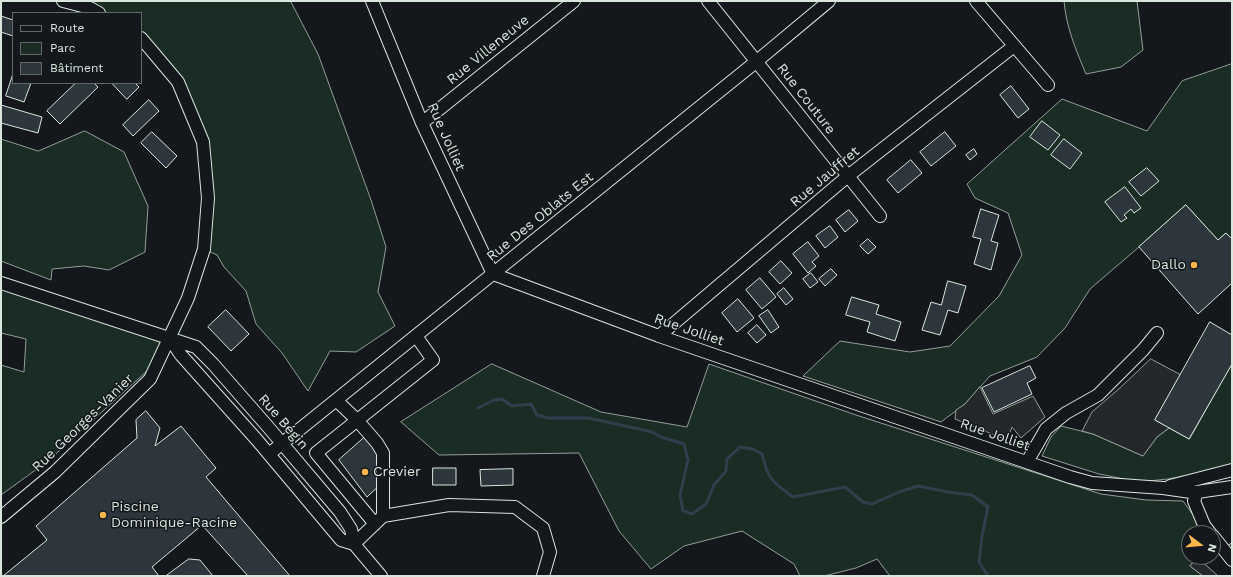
<!DOCTYPE html>
<meta charset="utf-8">
<style>
body{margin:0}
#map{position:relative;width:1233px;height:577px;overflow:hidden;background:#14181c;font-family:"Work Sans",sans-serif}
canvas{display:block}
.frame{position:absolute;inset:0;border:2px solid #d8e6dc;pointer-events:none}
.legend{position:absolute;left:12px;top:12px;width:130px;height:72px;box-sizing:border-box;background:#14181c;border:1px solid #626a69;margin:0;padding:5px 7px;list-style:none;font-size:12px;color:#d8e6dc}
.legend li{display:flex;align-items:center;gap:8px;height:20px}
.legend b{width:20px;border:1px solid #626a69}
.north{position:absolute;left:1181px;top:525px;width:40px;height:40px;box-sizing:border-box;background:#14181c;border:1px solid #626a69;border-radius:50%;rotate:106deg;font-size:11px;font-weight:700;line-height:16px;text-align:center;color:#d8e6dc}
.north::after{content:'';display:block;margin:auto;width:14px;height:18px;background:#ffb74d;clip-path:polygon(50% 0,100% 100%,50% 72%,0 100%)}
</style>
<div id="map">
<canvas width="1233" height="577"></canvas>
<div class="frame"></div>
<ul class="legend">
<li><b style="height:5px;background:#14181c"></b>Route</li>
<li><b style="height:11px;background:#1a2d24"></b>Parc</li>
<li><b style="height:11px;background:#2c363c"></b>Bâtiment</li>
</ul>
<div class="north">N</div>
</div>
<script>
const context = document.querySelector('canvas').getContext('2d');
context.lineJoin = 'round';
function paint(path, color) {
  context.fillStyle = color;
  context.fill(path, 'evenodd');
}
function strokePath(path, color, width, dash) {
  context.strokeStyle = color;
  context.lineWidth = width;
  context.lineCap = dash ? 'butt' : 'round';
  context.setLineDash(dash || []);
  context.stroke(path);
}
function write(font, color, halo, rows, align = 'center') {
  context.font = font + ' "Work Sans",sans-serif';
  context.lineWidth = 3;
  context.setLineDash([]);
  context.textBaseline = 'middle';
  context.strokeStyle = halo;
  context.fillStyle = color;
  for (const [text, x, y, turn = 0] of rows) {
    context.save();
    context.translate(x, y);
    context.rotate((+turn || 0) * Math.PI / 180);
    context.textAlign = isNaN(turn) ? turn : align;
    if (halo) context.strokeText(text, 0, 0);
    context.fillText(text, 0, 0);
    context.restore();
  }
}
const green = new Path2D(`
 M90 1H289L291 2 318 54 371 200 386 247 378 292 395 326 356 352 330 351 308 391 282 353 256 324 246 291 224 267 217 255 204 249 203 142 178 82 141 38V13H99L90 8Z
 M1064 1H1137L1143 50 1121 67 1086 74C1076 50 1066 27 1064 1Z
 M1232 64V239L1226 233 1218 240 1186 205 1139 247 1090 289 1065 328 1037 357 990 376 965 404 941 422 803 376 840 341 910 352 950 346 999 296 1022 255 1008 213 975 198 967 184 1062 99 1147 131 1182 81Z
 M85 131 124 152 148 206 145 252 109 270 84 266 52 269 51 280 1 261V139L38 151Z
 M1 283 170 339 148 370 48 461 1 495V365L24 372 26 339 1 333Z
 M492 364 601 412 687 427 709 364 856 415 1101 494 1146 500 1183 501 1201 526 1200 533H1189V557H1198L1190 566 1203 576H890L877 559 856 568 824 576H800L794 564 742 531 684 546 651 569 619 531 579 453 439 455 401 422Z
 M1232 364V465L1212 471 1168 479 1139 482 1099 474 1042 456 1051 437 1061 426 1093 434 1143 456 1157 437 1169 428 1189 439Z`);
paint(green, '#1a2d24');
strokePath(green, '#939e99', 1);
const parking = new Path2D(`
 M1151 359 1181 375 1155 420 1169 428 1157 437 1143 456 1093 434 1082 431 1092 412 1121 387Z
 M980 387 993 414 1033 396 1045 417 1021 438 1012 427 1007 440 955 419 956 410 965 404Z
 M1198 558 1218 576H1203L1190 566Z`);
paint(parking, '#24282b');
strokePath(parking, '#939e99', 1);
strokePath(new Path2D(`
 M478 408 494 400 502 399 512 406 531 404 537 415 548 418H589L652 432 661 437 684 444 688 460 680 495 683 511 692 514 706 504 714 485 726 471 727 459 740 447 753 449 762 454C768 480 772 481 793 497L845 487 863 502 872 504 899 492 918 486 948 492 972 495 988 507 982 536 979 562 988 576`), '#2f3f4d', 3);
const building = new Path2D(`
 M1 16 13 20V36L1 32Z
 M13 74V83H31L24 102 6 96Z
 M76 83H94L98 87 60 124 47 111Z
 M112 83H135L139 87 127 99Z
 M1011 86 1029 109 1018 118 1000 95Z
 M149 100 159 111 133 136 123 125Z
 M1 105 42 117 38 133 1 123Z
 M1042 121 1060 135 1048 150 1030 137Z
 M152 132 177 156 166 168 141 143Z
 M945 132 956 146 931 166 920 152Z
 M1064 139 1082 153 1070 169 1051 155Z
 M974 149 977 154 970 160 966 155Z
 M911 160 922 173 898 193 887 180Z
 M1147 168 1159 181 1141 196 1129 182Z
 M1125 187 1141 208 1134 213 1131 209 1124 215 1127 218 1121 222 1105 202Z
 M1186 205 1218 240 1226 233 1232 239V283L1198 314 1139 247Z
 M981 209 999 215 991 241 998 243 991 270 974 264 981 239 973 237Z
 M849 210 858 221 845 232 836 220Z
 M830 226 838 237 825 248 816 236Z
 M868 239 876 247 868 254 860 246Z
 M808 242 819 256 812 262 816 266 808 273 793 254Z
 M781 261 792 273 780 284 769 272Z
 M831 269 837 275 825 286 819 279Z
 M811 273 818 282 810 288 803 279Z
 M760 278 776 297 762 309 746 290Z
 M948 281 966 286 958 313 948 310 940 335 922 330 931 302 941 305Z
 M784 288 793 299 786 305 777 294Z
 M852 297 879 305 876 314 901 322 895 341 867 332 870 322 846 315Z
 M738 299 754 318 737 332 722 313Z
 M226 310 249 334 231 351 208 327Z
 M768 310 779 327 771 333 759 316Z
 M1210 322 1232 335V364L1189 439 1155 420Z
 M757 325 766 335 757 343 748 333Z
 M1030 366 1036 378 1027 383 1032 394 994 412 982 388Z
 M146 411 160 428 155 446 181 426 216 468 206 477 290 576H248L202 525 152 567 159 576H3L47 540 36 526 137 438 136 420Z
 M365 437 381 458V484L367 497 339 460Z
 M433 468H456V485H433Z
 M513 469V485L481 486 480 470Z
 M1232 543V552L1228 546Z
 M189 559 200 560 213 576H166Z`);
paint(building, '#2c363c');
strokePath(building, '#d8e6dc', 1);
const minor = new Path2D(`
 M63 1 90 8 99 13
 M372 1 422 123 493 274 659 336 1070 477 1092 483 1163 488 1191 492H1197L1232 487
 M708 1 880 216
 M976 1 1048 85
 M422 123 574 1
 M1 283 196 347 213 364 269 428 340 512 351 529 354 544 381 576
 M659 336 848 176 1014 46
 M170 339 181 355 257 440 341 540 354 544
 M336 400 357 420 377 443 383 453V516
 M269 454 757 61 829 1
 M1027 462 1046 429 1066 413 1098 395 1143 350 1157 333
 M1170 486 1232 470
 M1197 492 1194 501 1204 525 1210 533
 M1 517 55 472 150 379 188 298 204 249 208 198 203 142 178 82 141 38
 M375 524 316 453 433 360 416 336
 M1213 536 1232 560
 M354 544 383 516 449 505 515 507 543 528 550 552 543 576`);
strokePath(minor, '#d8e6dc', 14);
strokePath(minor, '#14181c', 12);
for (const [x, y, r, color] of [
 [1194,265,4,"#ffb74d"],
 [365,472,4,"#ffb74d"],
 [103,515,4,"#ffb74d"]
]) {
  const dot = new Path2D();
  dot.arc(x, y, r, 0, 2 * Math.PI);
  context.fillStyle = color;
  context.fill(dot);
  strokePath(dot, '#14181c', 1.5);
}
write('14px', '#d8e6dc', '#14181c', [
 ["Rue Villeneuve",488,50,-39],
 ["Rue Couture",806,99,52],
 ["Rue Jolliet",446,137,66],
 ["Rue Jauffret",825,177,-40],
 ["Rue Des Oblats Est",540,217,-39],
 ["Rue Jolliet",689,330,19],
 ["Rue Bégin",283,422,49],
 ["Rue Georges-Vanier",83,423,-44],
 ["Rue Jolliet",995,435,19]
]);
write('14px', '#d8e6dc', '#14181c', [
 ["Dallo",1186,265,"right"],
 ["Crevier",373,472],
 ["Piscine",111,507],
 ["Dominique-Racine",111,523]
], 'left');
</script>
